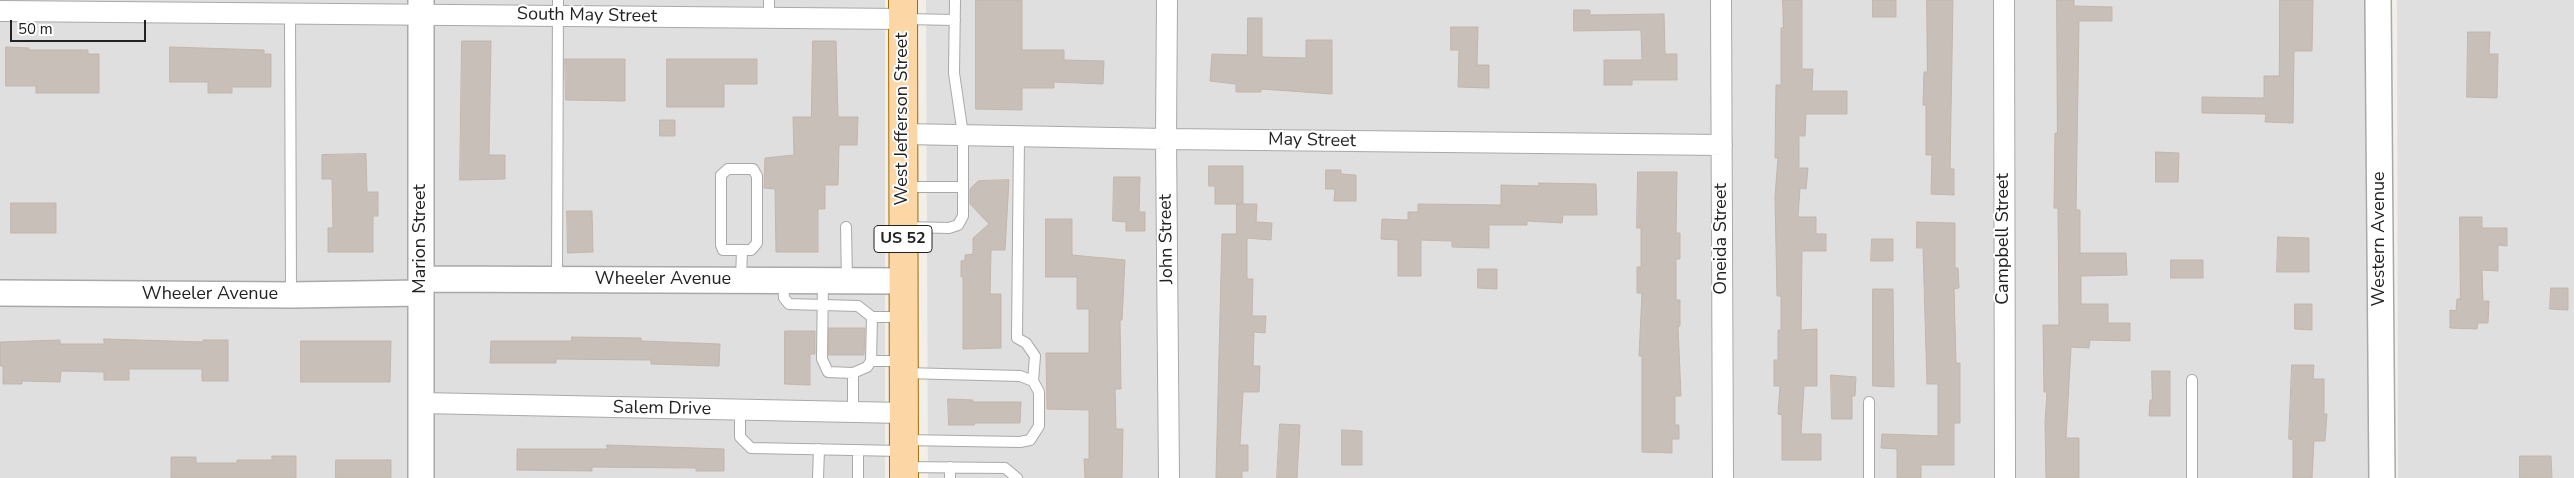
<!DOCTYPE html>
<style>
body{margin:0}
#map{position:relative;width:2574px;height:478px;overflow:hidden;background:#f2efe9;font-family:"Nunito Sans",sans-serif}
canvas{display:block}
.scale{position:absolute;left:10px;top:20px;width:136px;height:22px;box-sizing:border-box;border:2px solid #222;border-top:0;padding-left:6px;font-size:15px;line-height:18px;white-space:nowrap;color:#222;-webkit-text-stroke:4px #fff;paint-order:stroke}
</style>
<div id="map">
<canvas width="2574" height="478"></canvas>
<div class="scale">50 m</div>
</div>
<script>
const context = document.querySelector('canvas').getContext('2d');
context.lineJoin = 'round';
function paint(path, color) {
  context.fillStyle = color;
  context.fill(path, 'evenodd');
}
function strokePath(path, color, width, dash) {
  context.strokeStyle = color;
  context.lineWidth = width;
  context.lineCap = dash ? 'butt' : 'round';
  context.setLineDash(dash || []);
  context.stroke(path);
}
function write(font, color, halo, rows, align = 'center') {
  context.font = font + ' "Nunito Sans",sans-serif';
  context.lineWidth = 4;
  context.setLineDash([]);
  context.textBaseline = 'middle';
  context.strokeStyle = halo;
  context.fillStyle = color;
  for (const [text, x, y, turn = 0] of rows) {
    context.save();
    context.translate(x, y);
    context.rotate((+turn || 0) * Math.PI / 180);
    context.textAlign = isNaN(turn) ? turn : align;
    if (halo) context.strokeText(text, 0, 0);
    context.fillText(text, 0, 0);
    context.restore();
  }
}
paint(new Path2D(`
 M0 0H885V478H0Z
 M926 0H2368L2370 478H928Z
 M2397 0H2574V478H2398Z`), '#e0dfdf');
const building = new Path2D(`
 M976 0H1022V50H1064V60L1104 61 1103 84 1054 82V88H1022V110L976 109Z
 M1783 0H1802V69H1813L1812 91H1847V114H1806L1805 136H1799V168H1808L1806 189 1800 188 1798 217H1816V234H1826V251H1802L1801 330 1817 329V386H1804L1801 434H1821V460H1782V415L1778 414 1780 386H1774V360H1778V330H1781V296H1777L1775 196 1778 158H1775L1776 85H1781V28H1783Z
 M1873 0H1896V17H1873Z
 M1927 0H1953L1950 169H1954V195L1931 194 1932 155H1926V105H1923L1924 72H1927Z
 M2057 0H2074V6L2112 7V21H2079L2076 210H2080V253H2126L2127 275 2081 276V304H2108V323H2130V341L2090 340 2089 348 2071 347 2066 438H2079V478H2046L2045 423 2047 392H2044L2043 325H2059L2058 208H2054L2055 133H2057Z
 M2280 0H2313L2312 51H2294L2293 123 2265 122 2266 114 2202 113V97L2264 98V76H2279Z
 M1574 10H1590V15L1664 14 1665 54H1677V80H1632V85H1604V60H1642L1641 30 1574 31Z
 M1248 18H1262V57L1306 58V40H1332V94L1261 89V92H1236V84L1210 81 1212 54 1247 55Z
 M1451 27H1478L1477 65H1489V88L1458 87 1459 50H1451Z
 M2468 32H2490L2489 54H2498L2497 98 2467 97Z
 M462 41H491L489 155H505V179L460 180Z
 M813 41H836L838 117H858L857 145H839L838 185H825V209H818V252H776L775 189 764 188 765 158 794 155 793 117H811Z
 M6 47 29 48V50H88V54H99V93H36V86H6Z
 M170 47 264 50V54H271V87H232V93H208V82H170Z
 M565 59H625V101L566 100Z
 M667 59H757V84H724V107H667Z
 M660 120H675V136H660Z
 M2156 152 2179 153 2178 182H2156Z
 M366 154 367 192H378V216H373V252H328V228H333L332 179H322V155Z
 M1209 166H1243V204H1215V186H1209Z
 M1326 170H1341V174L1356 175V201H1334L1335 189H1326Z
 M1638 172H1677L1676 233H1680V259H1676V300H1680V326H1678L1681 396H1675V425H1679V439H1672V453L1642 452V356H1639L1642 293H1637V267H1641V228H1637Z
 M1114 177H1140L1139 212H1145V231H1126V222L1113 221Z
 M1009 180 1005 250H991L990 294H1001V348L963 349V277H961V261L965 260V255L973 254V238L989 224 970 204V189L978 181Z
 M1539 183 1596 184 1597 215H1563L1562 223 1527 221V225H1489V248L1452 247V241L1421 240V276H1398V240L1381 239 1382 219 1408 220V212H1418V204L1501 205V185L1539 186Z
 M11 203H56V233H11Z
 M1237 204H1257L1256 222 1272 223 1271 240 1247 238V279H1253L1252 316H1266L1265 333 1254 332 1253 366H1260L1259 392H1243L1240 445H1248V471H1242V478H1216L1222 234H1236Z
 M567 211H592L593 252 568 253Z
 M2460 217H2482V228H2507V246L2498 245V271L2482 270 2483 301H2489L2488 323H2478L2477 329 2450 328V310L2456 311 2457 299H2460Z
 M1046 219H1072V255L1125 260 1122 320H1120L1121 389H1115L1116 429H1123L1122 478H1085L1084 459H1089V410L1047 409 1046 353H1089V309H1077V277H1046Z
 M1917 222 1955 223V268H1958L1959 288 1954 289 1956 363H1960V423H1954V465H1921V478H1897V449L1881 448 1882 434 1938 436V384H1927L1923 248H1917Z
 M2278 237 2309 238V272H2277Z
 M1872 239H1893V261H1871Z
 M2171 260H2203V278H2171Z
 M1478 269H1497V289L1478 288Z
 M2551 288H2568V310L2550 309Z
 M1873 289H1893L1894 387 1873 386Z
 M2295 304H2312V330L2295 329Z
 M829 328H865L864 355H829Z
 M785 331H815V354H810V385L785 384Z
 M572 337 641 338V341L720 344 719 366 651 364V360L556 359V363H490L491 341H571Z
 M104 339 203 342V340H228V381H202V369H129V380H104V372L61 371 60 382 22 381V384H3V366H0V342L60 340V344H104Z
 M301 341H391L390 382H301Z
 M2292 365H2314L2313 379H2324V414H2327L2325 441H2314L2312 478H2293V440L2289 439Z
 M2152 371H2170V416H2149L2150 400H2152Z
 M1831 375 1856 377 1855 396H1852V419H1832Z
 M948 399 973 400V402H1021L1020 423H975L974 425H949Z
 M1280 424 1300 425 1297 478H1277Z
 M1342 430 1362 431V465H1342Z
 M607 445 724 449V471H696V468L592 467V471L517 470V449H607Z
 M272 456H296V478H171V457H196V463H237V460H272Z
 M2520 456H2551L2552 478H2520Z
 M336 460H391V478H336Z`);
paint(building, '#c7bfb8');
strokePath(building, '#c4b6ab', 1);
const service = new Path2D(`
 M769 0V18
 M290 14 291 295
 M904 19 955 20
 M728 169H753L757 176V243L751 250H723L721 245V175Z
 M904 187H963
 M846 227 847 281
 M904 227 949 228 958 225 963 216V135L954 73 955 0
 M557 279 558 0
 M741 280 742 250
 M783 281 784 298 789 304 858 306 872 317H903
 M823 281 822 359 828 372 853 373V412
 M871 361H903
 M853 373 867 367 871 361 872 317
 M905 373 1020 376 1033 381
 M740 410V437L751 448 902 451
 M904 440 1020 442 1030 440 1039 426V392L1033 381 1035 356 1026 343 1017 338 1019 137
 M904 467 1005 468 1017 478
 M950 467V478
 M818 478 819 449
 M858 478V450
 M1869 478V402
 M2192 478V380`);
const minor = new Path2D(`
 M1167 0 1166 139 1169 478
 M1721 0 1723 478
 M2004 0 2005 478
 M0 11 903 19
 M903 134 1166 139 1722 145
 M421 403 903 413`);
const tertiary = new Path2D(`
 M2378 0 2382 478
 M422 279 904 281
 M0 293 291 295 421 293
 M421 478V0`);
const primary = new Path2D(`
 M903 0 904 478`);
strokePath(service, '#a9a9a9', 12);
strokePath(minor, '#a9a9a9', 22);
strokePath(tertiary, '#a9a9a9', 28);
strokePath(primary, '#a06b00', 30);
strokePath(service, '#fff', 10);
strokePath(minor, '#fff', 20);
strokePath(tertiary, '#fff', 25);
strokePath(primary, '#fcd6a4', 28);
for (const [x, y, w] of [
 [903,239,58]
]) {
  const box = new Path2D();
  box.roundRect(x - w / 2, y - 13.5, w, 27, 4);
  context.fillStyle = '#fff';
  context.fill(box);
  strokePath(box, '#222', 1);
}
write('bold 16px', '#222', null, [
 ["US 52",903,239]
]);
write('18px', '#222', '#fff', [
 ["South May Street",587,16,1],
 ["West Jefferson Street",903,119,-90],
 ["May Street",1312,141,1],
 ["Marion Street",421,239,-90],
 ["John Street",1167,239,-91],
 ["Oneida Street",1722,239,-90],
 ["Campbell Street",2004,239,-90],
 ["Western Avenue",2380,239,-90],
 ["Wheeler Avenue",663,280],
 ["Wheeler Avenue",210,295],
 ["Salem Drive",662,409,1]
]);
</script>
